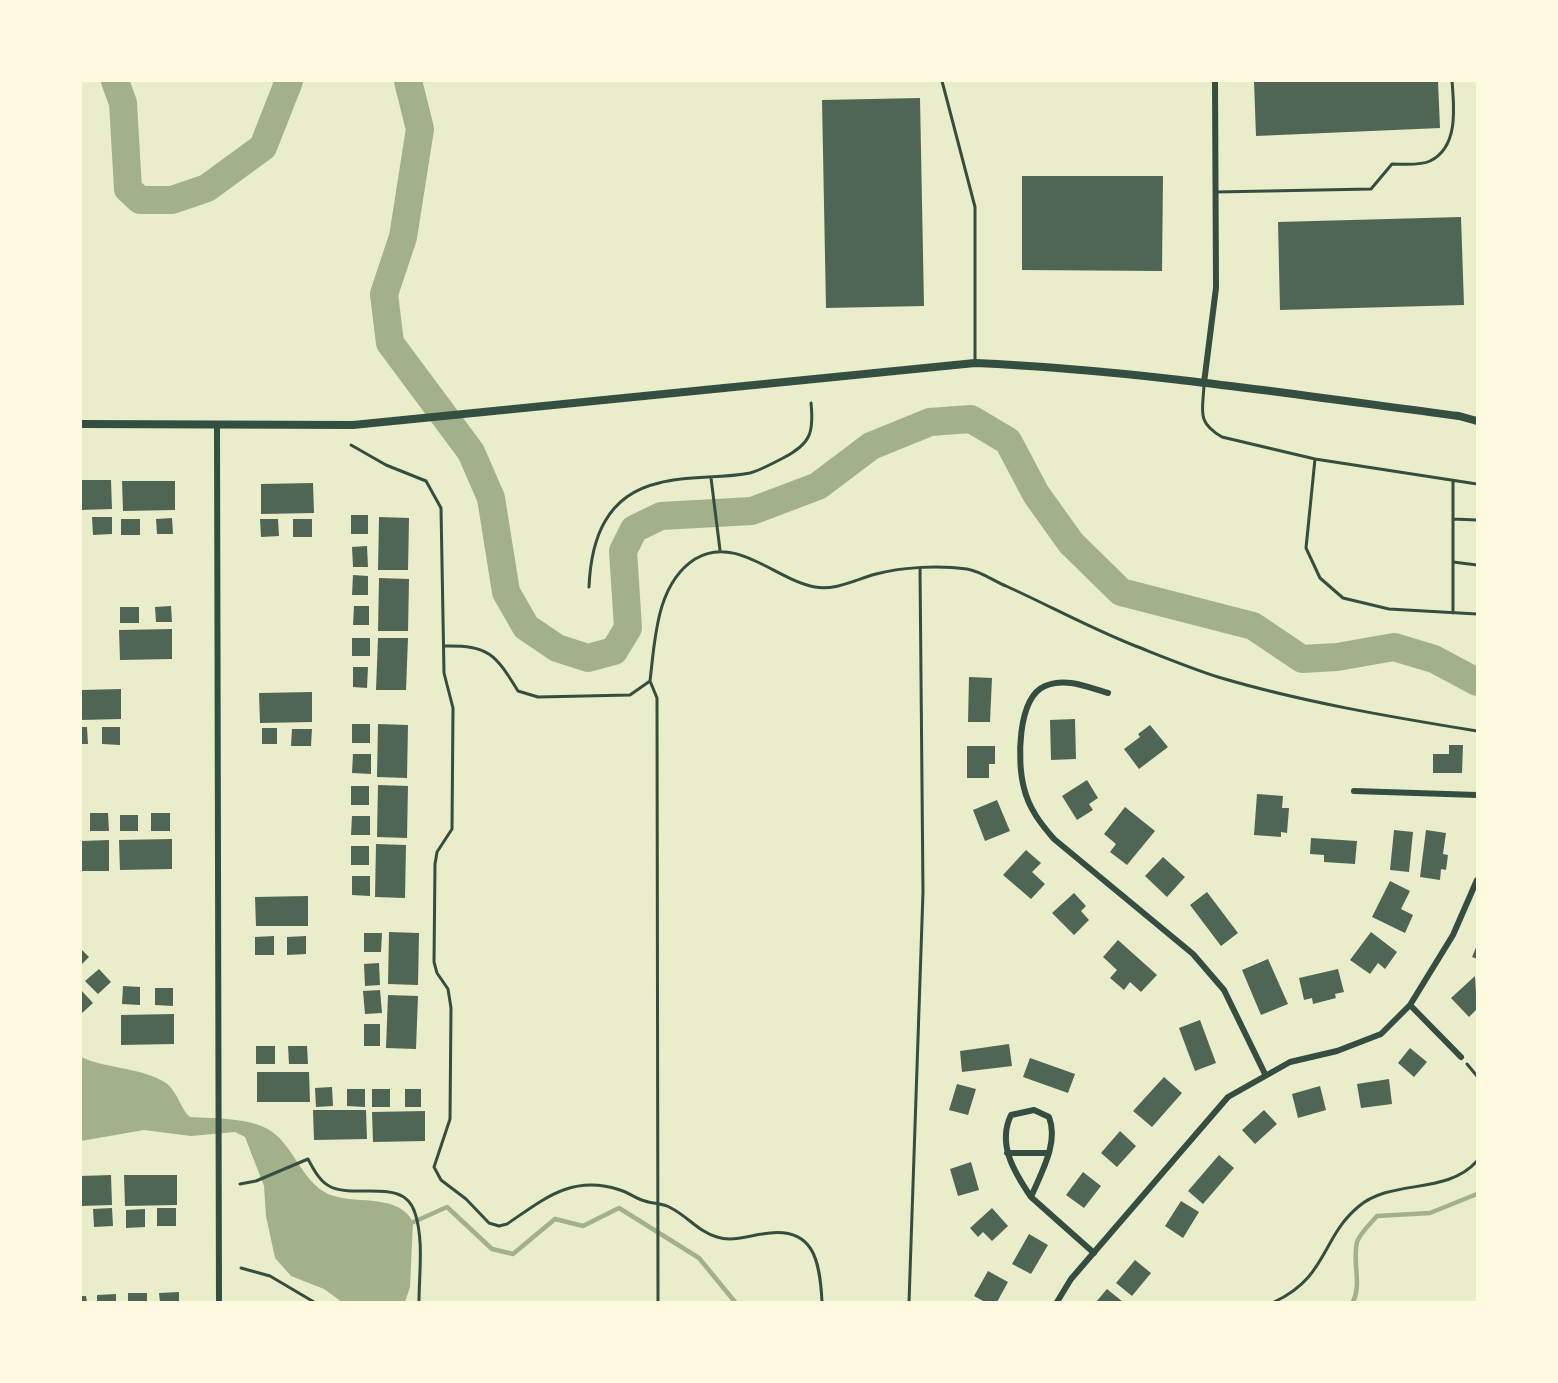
<!DOCTYPE html>
<style>
body{margin:0}
#map{position:relative;width:1558px;height:1383px;overflow:hidden;background:#e9edc9;font-family:"Space Grotesk",sans-serif}
canvas{display:block}
.frame{position:absolute;inset:0;border:82px solid #fefae0;pointer-events:none}
</style>
<div id="map">
<canvas width="1558" height="1383"></canvas>
<div class="frame"></div>
</div>
<script>
const context = document.querySelector('canvas').getContext('2d');
context.lineJoin = 'round';
function paint(path, color) {
  context.fillStyle = color;
  context.fill(path, 'evenodd');
}
function strokePath(path, color, width, dash) {
  context.strokeStyle = color;
  context.lineWidth = width;
  context.lineCap = dash ? 'butt' : 'round';
  context.setLineDash(dash || []);
  context.stroke(path);
}
paint(new Path2D(`
 M81 1057C107 1069 141 1067 166 1083 178 1092 181 1110 190 1117 215 1119 250 1117 271 1131 296 1148 304 1188 334 1196 359 1204 399 1194 413 1222L410 1287 405 1302H342L324 1289 291 1276 275 1258 266 1216 264 1186 245 1137 235 1132 191 1136 144 1130 81 1141Z`), '#a3b18a');
strokePath(new Path2D(`
 M409 1224 447 1207 492 1249 513 1254 555 1219 583 1226 619 1208 699 1258 735 1302
 M1353 1302C1362 1283 1352 1263 1357 1242 1360 1233 1371 1223 1377 1216L1430 1213 1477 1194`), '#a3b18a', 4.5);
strokePath(new Path2D(`
 M115 81 123 103 128 189 140 200H172L207 188 263 147 289 81
 M408 81 420 129 403 237 384 294 390 343 471 452 491 498 506 592 526 627 557 648 588 658 614 651 628 628 623 551 634 529 661 516 752 511 818 486 871 446 930 422 971 419 1008 441 1036 494 1071 543 1121 592 1253 626 1302 659 1337 657 1394 647 1434 659 1477 682`), '#a3b18a', 28);
paint(new Path2D(`
 M1254 81H1438L1440 128 1256 136Z
 M920 98 924 306 826 308 822 100Z
 M1022 176H1163L1162 271 1022 270Z
 M1461 217 1464 305 1280 310 1278 222Z
 M81 480H111L112 509 81 510Z
 M122 481H175V510L123 511Z
 M313 483 314 513 261 514V484Z
 M351 515H368V534H351Z
 M92 517H112V534L93 535Z
 M379 517 409 518 408 570H378Z
 M172 518 173 534H157L156 519Z
 M121 519H140V535H121Z
 M260 519H278L279 536 261 537Z
 M293 519H312V537H293Z
 M367 546 368 567H353L352 547Z
 M353 575 368 576V595H352Z
 M379 578 409 579 408 631H378Z
 M171 606 172 622H156L155 607Z
 M354 606H369V625H353Z
 M120 607H139V623H120Z
 M172 629V659L120 660 119 630Z
 M352 638H370V656H352Z
 M378 638H408L406 690H376Z
 M353 667H368L367 688 353 687Z
 M969 677 992 678 990 722H968Z
 M121 689V719L81 720V690Z
 M312 692V722L260 723 259 693Z
 M1075 719 1076 759 1051 760 1050 720Z
 M352 724H370V743H352Z
 M378 724 408 725 407 778 377 777Z
 M1150 725 1168 747 1139 769 1124 749 1140 737 1138 734Z
 M81 727H87L88 744H81Z
 M102 727H120V745L102 744Z
 M262 728H277V744H262Z
 M292 729H312L311 746H291Z
 M1449 745H1463L1462 773H1433V754H1449Z
 M967 746H995V764H989V778H967Z
 M353 754H371V774L352 773Z
 M1087 780 1098 798 1089 804 1093 810 1077 820 1062 796Z
 M378 785 408 786 407 838 377 837Z
 M351 786H369V805H351Z
 M1257 794 1283 796 1282 808H1289L1287 833 1281 832V837L1254 835Z
 M997 800 1010 831 985 841 973 810Z
 M1125 807 1155 831 1127 865 1110 852 1116 844 1104 834Z
 M90 813H108L109 831H90Z
 M151 813H170V831H151Z
 M120 815H138V831H120Z
 M352 816H370V835H351Z
 M1394 830 1413 832 1409 872 1390 870Z
 M1426 830 1446 833 1443 854 1448 855 1446 870 1441 869 1440 880 1420 877Z
 M1311 838 1357 841 1355 864 1324 862V855L1310 854Z
 M172 839V869L120 870 119 840Z
 M109 840V871H81V841Z
 M376 844 406 845 405 898 375 897Z
 M351 846H369V865H351Z
 M1026 850 1041 863 1032 872 1045 884 1031 899 1003 875Z
 M1163 857 1185 877 1167 897 1145 876Z
 M352 876H370V896L352 895Z
 M1390 881 1410 891 1401 909 1413 915 1405 933 1372 917Z
 M1207 892 1238 933 1221 946 1190 905Z
 M1074 893 1086 906 1081 911 1089 920 1074 935 1052 913Z
 M308 896V926H256L255 897Z
 M389 932 419 933 418 985 388 984Z
 M1371 932 1397 952 1385 969 1378 963 1370 974 1350 960Z
 M364 933H382L381 952H364Z
 M274 936V955H255V937Z
 M306 936V954L287 955V937Z
 M1118 940 1157 975 1141 992 1130 982 1124 990 1110 978 1117 970 1103 957Z
 M1477 945V959L1472 957Z
 M81 949 89 957 81 965Z
 M1268 959 1288 1004 1261 1015 1242 970Z
 M379 963 380 985 365 986 364 964Z
 M99 969 111 982 98 994 85 981Z
 M1338 969 1344 992 1335 994 1336 998 1313 1004 1312 998 1304 1000 1299 978Z
 M1475 976 1477 1009 1469 1017 1451 998Z
 M123 986 140 987V1005L122 1004Z
 M155 988H173V1006L155 1005Z
 M81 990 93 1003 81 1014Z
 M380 990 382 1013 365 1014 363 991Z
 M388 995 418 996 416 1049 386 1048Z
 M174 1014V1044L121 1045V1015Z
 M1200 1020 1216 1063 1195 1071 1179 1028Z
 M364 1024H380V1046H364Z
 M1009 1044 1012 1066 962 1072 960 1051Z
 M256 1046H275V1064H256Z
 M288 1046H307L308 1064H289Z
 M1410 1048 1427 1062 1414 1077 1398 1063Z
 M1030 1058 1075 1074 1068 1093 1023 1077Z
 M257 1072H309L310 1102H257Z
 M1164 1077 1182 1093 1152 1127 1133 1111Z
 M1389 1079 1392 1104 1361 1108 1357 1084Z
 M957 1084 976 1089 968 1115 949 1110Z
 M1320 1086 1326 1110 1298 1118 1292 1094Z
 M332 1087 333 1106 316 1107 315 1088Z
 M347 1089H365V1107L347 1106Z
 M372 1089H390V1107H372Z
 M405 1089H421V1107H405Z
 M313 1110H366L367 1139 314 1140Z
 M1264 1110 1277 1124 1255 1144 1242 1130Z
 M425 1111V1141L373 1142 372 1112Z
 M1120 1131 1136 1146 1117 1167 1101 1153Z
 M1219 1155 1234 1168 1203 1204 1188 1191Z
 M971 1162 979 1190 958 1196 950 1169Z
 M1083 1172 1101 1186 1084 1208 1066 1195Z
 M111 1175 112 1205 81 1206V1176Z
 M124 1175H177V1205L125 1206Z
 M1181 1201 1199 1212 1183 1238 1165 1226Z
 M112 1208 113 1226 94 1227 93 1209Z
 M157 1208H176V1226H157Z
 M992 1208 1008 1226 992 1241 983 1232 978 1237 970 1228Z
 M145 1209V1227L126 1228V1210Z
 M1029 1234 1048 1245 1031 1274 1012 1264Z
 M1135 1260 1151 1273 1132 1296 1116 1283Z
 M988 1271 1008 1282 997 1302H985L974 1296Z
 M1107 1289 1123 1302H1096Z
 M179 1292V1302H160L159 1293Z
 M128 1293H147V1302H128Z
 M116 1294V1302H97V1295Z
 M81 1296H86L87 1302H81Z`), '#4f6655');
strokePath(new Path2D(`
 M351 445 386 465 426 481 441 508 444 673 453 708 452 829 437 852 435 864 434 962 437 973 448 989 451 1008 450 1119 434 1167 441 1180 466 1199 489 1223 499 1226 507 1224C544 1199 572 1174 620 1190 628 1192 636 1199 645 1201 653 1204 663 1203 671 1208 687 1216 699 1232 717 1237 732 1242 747 1236 762 1234 814 1224 820 1261 822 1302
 M711 478 720 550
 M589 587C591 539 606 495 659 483 688 475 720 479 750 473 761 470 773 463 783 458 811 444 814 432 811 403
 M444 646C489 645 495 654 518 691L538 697 630 695 650 681C655 640 656 584 695 559 736 534 776 580 815 587 835 591 857 579 876 574 903 567 939 565 967 569 980 571 994 581 1006 586 1048 605 1090 628 1133 645 1161 656 1190 668 1218 677 1302 702 1391 717 1477 731
 M650 681 657 698 658 1302
 M1467 1064 1477 1076
 M240 1184 256 1181 308 1159C314 1170 320 1182 331 1187 357 1199 404 1177 415 1213 424 1240 419 1274 419 1302
 M241 1268 270 1276 314 1302
 M909 1302 923 892 920 568
 M1274 1302C1328 1277 1321 1238 1358 1207 1391 1178 1446 1196 1477 1161`), '#344e41', 3);
strokePath(new Path2D(`
 M942 81 975 207V361
 M1216 192 1371 189 1392 164C1403 164 1420 166 1430 161 1459 147 1454 107 1452 81
 M1204 385C1203 411 1196 422 1222 437L1315 459 1477 484
 M1315 459 1306 548 1320 578 1343 598 1389 609 1477 614
 M1453 482V613
 M1453 519 1477 520
 M1453 562 1477 565`), '#344e41', 3);
strokePath(new Path2D(`
 M1204 383 1216 288 1215 81
 M217 426 219 1302
 M1108 693C1087 687 1066 677 1045 686 1017 698 1017 763 1024 788 1029 809 1041 824 1054 839L1193 954 1224 990 1265 1074
 M1354 791 1477 795
 M1410 1005 1461 1057
 M1007 1153H1049
 M1031 1197C1014 1172 997 1144 1011 1115L1034 1110 1049 1117C1059 1143 1041 1173 1031 1197L1094 1253
 M1057 1302 1071 1279 1228 1097 1290 1062 1337 1051 1381 1034 1410 1005 1453 935 1477 880`), '#344e41', 6);
strokePath(new Path2D(`
 M81 424 353 425 975 363C1137 370 1298 395 1459 416L1477 421`), '#344e41', 8);
</script>
